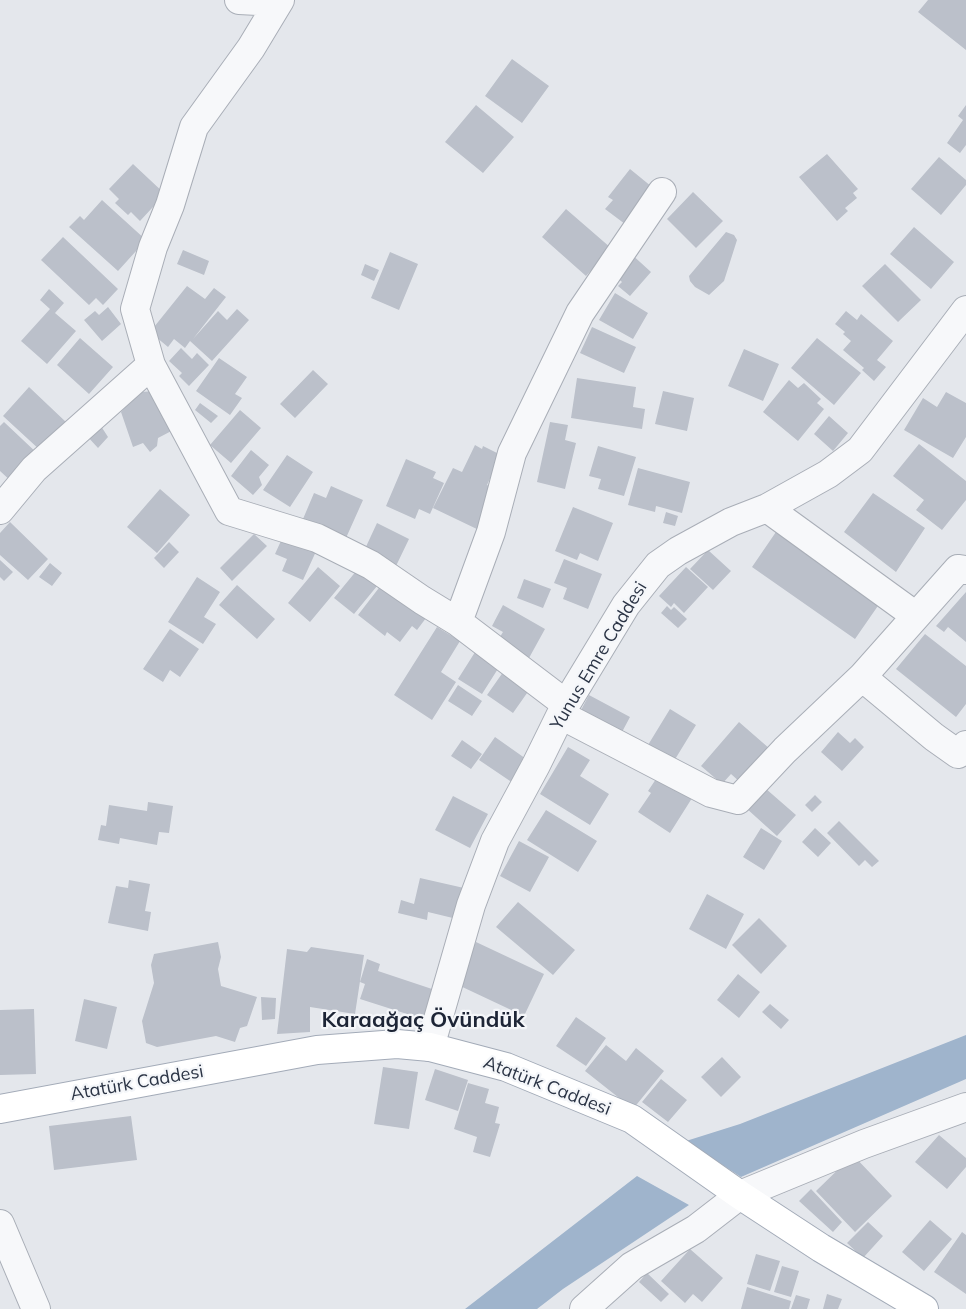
<!DOCTYPE html>
<meta charset="utf-8">
<style>
body{margin:0}
canvas{display:block;background:#e4e7ec}
</style>
<canvas width="966" height="1309"></canvas>
<script>
const context = document.querySelector('canvas').getContext('2d');
context.lineJoin = 'round';
function paint(path, color) {
  context.fillStyle = color;
  context.fill(path, 'evenodd');
}
function strokePath(path, color, width, dash) {
  context.strokeStyle = color;
  context.lineWidth = width;
  context.lineCap = dash ? 'butt' : 'round';
  context.setLineDash(dash || []);
  context.stroke(path);
}
function write(font, color, halo, rows, align = 'center') {
  context.font = font + ' Mulish,sans-serif';
  context.lineWidth = 4.5;
  context.setLineDash([]);
  context.textBaseline = 'middle';
  context.strokeStyle = halo;
  context.fillStyle = color;
  for (const [text, x, y, turn = 0] of rows) {
    context.save();
    context.translate(x, y);
    context.rotate((+turn || 0) * Math.PI / 180);
    context.textAlign = isNaN(turn) ? turn : align;
    if (halo) context.strokeText(text, 0, 0);
    context.fillText(text, 0, 0);
    context.restore();
  }
}
paint(new Path2D(`
 M966 1035V1079L741 1177 686 1141 740 1124Z
 M637 1176 689 1205 563 1289 537 1309H465Z`), '#9fb4cc');
paint(new Path2D(`
 M928 0H966V50L918 12Z
 M512 59 549 86 522 123 485 96Z
 M476 105 514 137 483 173 445 142Z
 M966 105V145L960 153 947 143 963 120 958 116Z
 M827 154 858 189 853 193 857 198 845 208 848 211 837 221 799 177Z
 M939 157 966 180V185L941 215 911 189Z
 M133 164 165 194 140 221 131 212 128 215 115 203 119 199 109 189Z
 M630 169 657 191 629 227 605 209 613 200 608 197Z
 M693 192 723 221 696 248 667 219Z
 M102 200 146 240 118 271 69 227 80 216 84 220Z
 M566 209 611 248 586 276 542 237Z
 M914 227 954 262 931 289 890 254Z
 M726 232 734 235 737 240 724 281 709 295 695 287 690 281 689 276Z
 M63 237 118 289 103 305 96 298 89 305 41 260Z
 M183 250 209 261 204 275 177 264Z
 M390 252 418 264 399 310 371 298Z
 M629 252 651 272 630 296 618 286 622 282 611 272Z
 M365 264 379 270 374 281 361 275Z
 M885 264 921 300 898 322 862 286Z
 M187 286 205 299 214 288 226 297 193 339 218 311 227 320 237 309 249 320 212 361 190 341 185 348 174 339 168 347 150 332Z
 M49 289 64 303 55 313 76 331 47 364 21 341 50 309 40 300Z
 M615 293 648 313 633 339 599 320Z
 M108 307 121 324 102 341 84 320 95 311 99 315Z
 M846 311 857 320 861 314 893 341 877 360 886 367 874 381 862 370 864 368 843 350 851 341 843 334 845 332 835 324Z
 M592 327 636 347 624 373 580 353Z
 M80 338 113 367 89 394 57 365Z
 M817 338 861 373 834 405 791 368Z
 M181 348 192 359 197 353 209 365 189 386 179 376 182 373 169 361Z
 M744 349 779 364 763 401 728 386Z
 M219 358 247 377 235 394 242 398 230 415 196 391Z
 M313 370 328 384 295 418 280 404Z
 M577 378 636 387 633 407 645 409 642 429 571 418Z
 M789 380 798 388 804 383 821 399 817 403 824 409 798 441 763 412Z
 M29 387 67 423 41 451 3 416Z
 M159 391 179 427 158 438 157 446 150 452 143 443 133 447 121 412 139 392Z
 M663 391 694 398 687 431 655 424Z
 M946 392 966 403V437L953 458 904 430 923 398 937 407Z
 M200 403 218 416 211 423 195 410Z
 M240 410 261 428 231 463 210 445Z
 M829 416 848 433 833 451 814 434Z
 M4 422 39 455 13 483 0 471V426Z
 M550 422 568 425 565 440 576 443 565 489 537 482Z
 M99 423 108 437 98 448 87 436Z
 M919 444 966 481V500L942 530 916 510 924 500 893 476Z
 M475 445 482 449 483 446 501 455 487 485 500 492 481 531 433 508 453 468 462 472Z
 M598 446 636 457 624 496 598 489 601 479 589 476Z
 M251 450 269 465 259 477 262 485 253 495 231 476Z
 M287 455 313 472 290 507 263 490Z
 M406 459 436 472 433 478 444 483 430 514 419 509 415 519 386 506Z
 M638 468 690 482 682 513 656 506 655 512 628 505Z
 M331 486 363 500 346 538 303 519 314 493 326 498Z
 M160 489 190 515 157 553 127 527Z
 M873 493 925 528 896 572 844 532Z
 M573 507 613 523 598 561 580 553 577 560 555 551Z
 M666 512 678 516 675 526 663 523Z
 M10 522 48 559 28 580 0 555V533Z
 M377 523 409 539 396 566 364 551Z
 M778 529 882 600 855 639 752 567Z
 M285 532 318 547 303 580 282 571 287 559 275 554Z
 M254 534 267 546 232 581 220 568Z
 M169 542 179 552 164 568 154 558Z
 M708 550 731 571 713 590 690 569Z
 M564 559 602 574 588 609 563 599 567 588 554 583Z
 M0 560 13 572 4 581 0 577Z
 M50 563 62 573 52 586 39 577Z
 M362 564 382 580 354 614 334 598Z
 M318 567 340 586 310 622 288 603Z
 M686 567 708 587 684 613 674 603 671 607 659 596Z
 M197 577 220 592 204 617 216 624 203 644 168 622Z
 M524 579 551 589 543 608 517 598Z
 M385 580 429 614 417 630 412 626 400 642 387 632 385 636 358 615Z
 M237 585 275 619 257 639 219 605Z
 M966 592V642L948 627 944 632 936 626Z
 M503 605 545 629 529 658 498 640 503 632 492 626Z
 M667 606 671 610 674 607 687 619 678 628 661 613Z
 M437 627 460 641 441 672 456 682 432 720 394 695Z
 M170 629 199 649 180 677 170 670 163 682 143 669Z
 M925 634 966 666V704L956 717 896 669Z
 M477 649 501 664 482 694 458 679Z
 M506 668 532 686 513 713 487 695Z
 M458 685 482 701 472 716 448 701Z
 M589 695 630 717 622 732 581 710Z
 M670 709 696 725 674 761 648 745Z
 M739 722 770 749 741 783 731 774 722 784 701 766Z
 M838 732 850 743 855 738 864 747 842 771 821 752Z
 M495 737 529 761 513 783 479 760Z
 M462 740 482 754 471 769 451 756Z
 M568 747 590 760 580 776 609 794 590 825 540 794Z
 M660 773 694 795 670 833 638 812 651 793 648 791Z
 M765 788 796 815 777 836 746 808Z
 M815 795 822 802 812 812 805 805Z
 M453 796 488 814 470 848 435 830Z
 M148 802 173 806 169 833 159 832 157 845 120 838 119 844 98 840 101 825 106 826 109 805 147 811Z
 M546 810 597 841 578 872 527 840Z
 M839 821 879 861 872 867 865 860 859 866 827 833Z
 M761 828 782 841 764 870 743 857Z
 M815 828 831 843 818 857 802 842Z
 M519 841 549 857 530 892 500 876Z
 M420 878 464 888 457 919 428 912 427 920 398 913 401 900 414 904Z
 M129 880 150 884 145 911 151 912 148 931 108 923 116 886 128 888Z
 M707 894 744 914 726 949 689 929Z
 M518 902 575 950 553 975 496 927Z
 M759 918 787 946 761 974 732 945Z
 M218 942 221 957 218 969 221 986 257 997 247 1026 240 1028 235 1042 216 1036 157 1047 146 1043 142 1021 154 983 151 965 154 954Z
 M476 942 544 974 524 1016 456 984Z
 M311 947 364 955 355 1014 310 1007V1032L277 1034 287 949 307 952Z
 M367 959 380 964 378 971 438 991 429 1021 360 999 365 984 360 982Z
 M738 974 760 992 739 1018 717 1000Z
 M261 997 276 998 275 1019 262 1020Z
 M84 999 117 1007 107 1049 75 1041Z
 M770 1004 789 1020 781 1029 762 1012Z
 M34 1009 36 1074 0 1075V1010Z
 M576 1017 606 1038 586 1066 556 1046Z
 M606 1045 626 1061 636 1048 664 1071 633 1109 585 1071Z
 M722 1057 741 1077 721 1097 701 1077Z
 M383 1067 418 1072 409 1129 374 1124Z
 M435 1069 468 1080 458 1111 425 1100Z
 M661 1079 687 1100 668 1122 642 1102Z
 M468 1083 489 1089 485 1103 499 1107 495 1123 500 1124 490 1157 473 1152 477 1137 454 1129Z
 M131 1116 137 1160 54 1170 49 1126Z
 M939 1135 966 1158V1167L947 1189 915 1162Z
 M853 1155 892 1196 855 1232 816 1191Z
 M811 1189 842 1222 833 1232 799 1201Z
 M930 1220 952 1239 924 1271 902 1252Z
 M868 1222 883 1236 863 1258 847 1243Z
 M962 1232 966 1235V1294L934 1272Z
 M690 1249 723 1278 702 1302 693 1294 685 1303 661 1281Z
 M756 1254 780 1261 770 1291 747 1284Z
 M782 1266 799 1271 791 1297 774 1292Z
 M647 1273 669 1294 661 1302 639 1282Z
 M747 1287 791 1301 789 1309H741Z
 M827 1294 842 1299 838 1309H823Z
 M796 1295 810 1299 807 1309H791Z`), '#bbc0ca');
const minor = new Path2D(`
 M239 0 277 2
 M280 0 251 48 194 127 170 205 153 247 135 309 151 365 229 511 317 538 371 565 422 600 458 622 566 704
 M767 508 916 616
 M0 510 34 469 151 365
 M458 622 491 532 512 453 580 313 662 192
 M862 677 934 737 958 754 966 745
 M561 715 711 793 738 800 785 750 862 677 958 569 966 570
 M430 1047 471 905 495 841 536 765 566 704 626 605 658 565 678 551 731 522 767 508 828 474 860 450 966 310
 M0 1224 36 1309
 M584 1309 632 1266 696 1229 740 1195 864 1144 966 1107`);
const major = new Path2D(`
 M0 1109 317 1050 397 1044 430 1047 506 1067 632 1119 740 1195 821 1248 924 1309`);
strokePath(minor, '#a9aeb7', 30);
strokePath(major, '#a3abb8', 30);
strokePath(minor, '#f7f8fa', 28);
strokePath(major, '#fff', 28);
write('18px', '#2b3445', '#f4f6f9', [
 ["Yunus Emre Caddesi",599,656,-59],
 ["Atatürk Caddesi",137,1083,-10],
 ["Atatürk Caddesi",547,1086,21]
]);
write('bold 22px', '#1d2536', '#f4f6f9', [
 ["Karaağaç Övündük",423,1020]
]);
</script>
